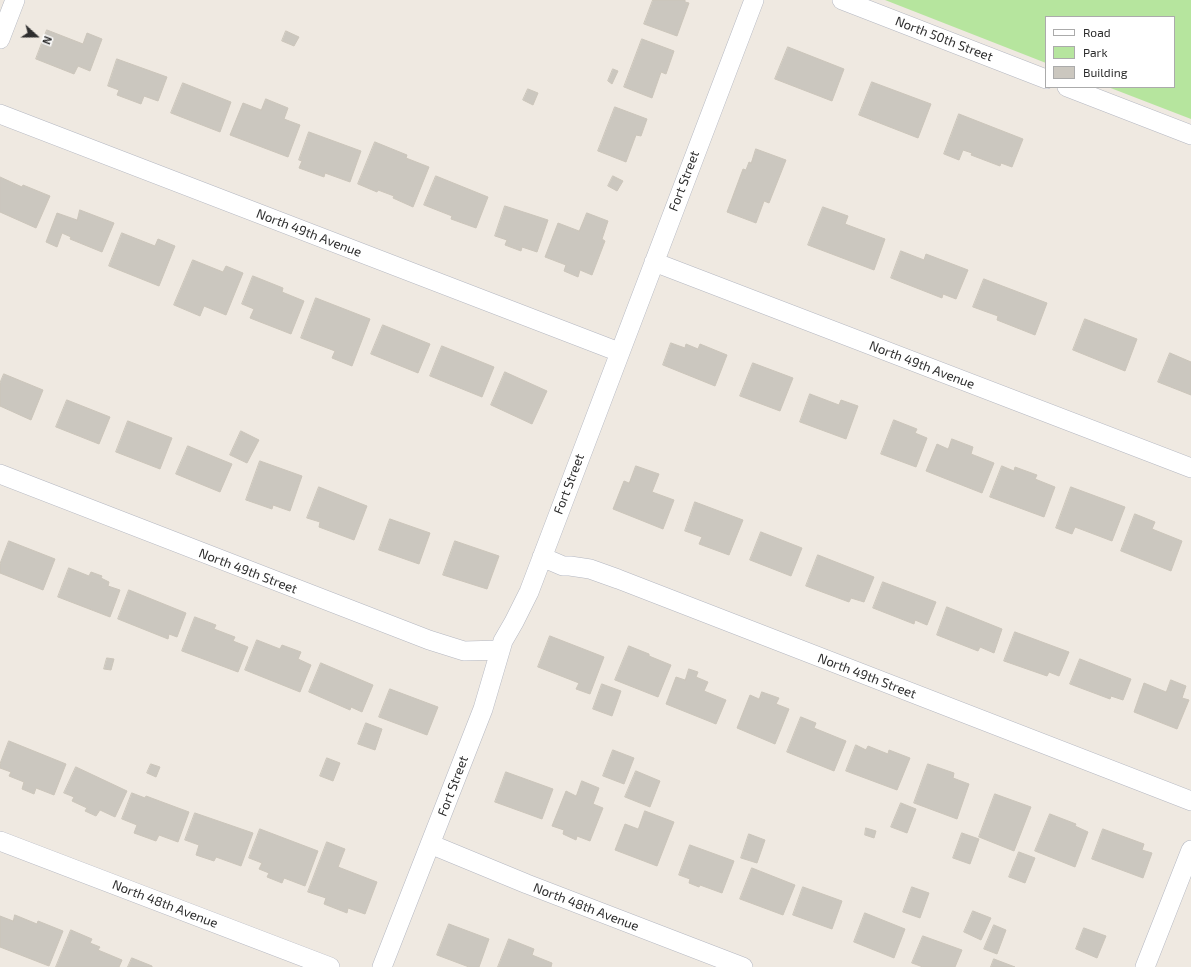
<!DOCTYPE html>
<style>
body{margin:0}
#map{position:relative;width:1191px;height:967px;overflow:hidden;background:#efe9e1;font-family:"Exo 2",sans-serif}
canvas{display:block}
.legend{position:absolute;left:1045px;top:16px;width:130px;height:72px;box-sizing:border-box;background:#fff;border:1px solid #ababab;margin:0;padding:5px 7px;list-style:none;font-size:12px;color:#2e2e2e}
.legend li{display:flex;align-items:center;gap:8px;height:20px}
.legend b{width:20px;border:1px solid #ababab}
.north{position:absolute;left:16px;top:16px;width:40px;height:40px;-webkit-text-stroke:3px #fff;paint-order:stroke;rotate:111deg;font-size:11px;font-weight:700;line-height:16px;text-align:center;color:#2e2e2e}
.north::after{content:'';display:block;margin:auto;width:14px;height:18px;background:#2e2e2e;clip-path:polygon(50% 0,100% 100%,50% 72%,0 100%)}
</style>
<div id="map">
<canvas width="1191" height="967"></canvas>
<ul class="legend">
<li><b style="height:5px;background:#fff"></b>Road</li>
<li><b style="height:11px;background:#b6e59e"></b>Park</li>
<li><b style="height:11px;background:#cbc7bf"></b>Building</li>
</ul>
<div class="north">N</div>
</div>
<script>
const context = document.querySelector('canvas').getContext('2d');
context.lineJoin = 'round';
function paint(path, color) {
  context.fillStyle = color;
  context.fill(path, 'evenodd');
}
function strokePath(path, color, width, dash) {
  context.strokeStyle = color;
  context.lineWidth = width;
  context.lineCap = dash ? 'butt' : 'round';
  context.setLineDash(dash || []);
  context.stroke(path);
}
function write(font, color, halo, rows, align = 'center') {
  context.font = font + ' "Exo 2",sans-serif';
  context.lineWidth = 3;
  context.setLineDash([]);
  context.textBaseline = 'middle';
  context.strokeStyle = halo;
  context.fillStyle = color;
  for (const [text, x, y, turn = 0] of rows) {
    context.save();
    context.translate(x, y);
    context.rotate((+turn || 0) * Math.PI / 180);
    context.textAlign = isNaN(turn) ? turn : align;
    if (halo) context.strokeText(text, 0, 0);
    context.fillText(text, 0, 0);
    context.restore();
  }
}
paint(new Path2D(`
 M885 0H1191V119L1108 87H1174V17H1046V63Z`), '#b6e59e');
const building = new Path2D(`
 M653 0H685V2L689 3 677 36 644 24Z
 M47 30 83 44 87 33 102 39 90 71 78 66 74 74 36 59Z
 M286 31 299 37 294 46 282 41Z
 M642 39 674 51 666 74 661 72 652 98 624 87Z
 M788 47 844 69 832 101 775 79Z
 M117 59 167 77 158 101 144 96 141 104 117 95 119 90 108 86Z
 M613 69 618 71 612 84 608 81Z
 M872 82 931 104 918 138 859 115Z
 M183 83 231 102 220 132 171 113Z
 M528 89 538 93 533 105 523 100Z
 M266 99 288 108 284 119 300 125 288 157 230 135 243 103 261 110Z
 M615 107 647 119 641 136 636 135 626 162 598 151Z
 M959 114 1023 139 1012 167 1001 163 1000 166 971 155 972 153 963 150 959 160 944 154Z
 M309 132 361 151 350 182 325 173 324 177 299 168 302 161 299 160Z
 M375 142 407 155 406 158 429 167 413 207 393 198 394 196 378 190 377 192 358 184Z
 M756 149 786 160 769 203 764 201 756 223 727 212 743 169 746 170 749 162 751 163Z
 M436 176 488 197 476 228 451 219 452 216 424 205Z
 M613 176 623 181 617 191 608 186Z
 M0 177 22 187 23 185 50 196 36 228 0 212Z
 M505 206 548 220 537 252 522 247 521 251 505 245 507 240 495 236Z
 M823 207 848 216 845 224 885 239 874 270 808 245Z
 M80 210 114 223 102 252 70 239 71 237 62 233 57 247 46 242 57 213 77 220Z
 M587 213 608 221 602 239 605 241 592 275 580 270 578 277 564 271 566 265 545 257 558 223 579 231Z
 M122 233 155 246 158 239 175 246 159 286 109 266Z
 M901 251 924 260 926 254 968 270 956 299 943 294 942 298 891 278Z
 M193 260 223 272 226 266 243 273 226 315 204 306 200 316 174 305Z
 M253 276 283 288 282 292 304 301 291 334 250 318 254 309 242 304Z
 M984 279 1047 303 1035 335 997 320 998 316 973 307Z
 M316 298 370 319 352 366 332 358 335 351 301 338Z
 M1085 319 1137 339 1125 371 1073 350Z
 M383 325 430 344 418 373 371 354Z
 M671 343 685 348 686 344 698 349 700 344 727 355 715 386 663 365Z
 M442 346 494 367 482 397 430 376Z
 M1170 353 1191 362V395L1158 382Z
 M753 363 793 378 780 411 740 396Z
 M505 372 547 391 532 424 491 405Z
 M4 374 43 390 31 420 0 406V383Z
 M810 394 839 405 841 400 858 406 846 439 800 422Z
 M67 400 110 417 99 444 56 427Z
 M894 420 917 429 915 433 927 438 916 467 881 454Z
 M128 421 172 438 160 469 116 452Z
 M241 431 259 440 247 463 230 455Z
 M952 439 973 447 971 454 994 463 982 493 926 471 937 444 948 449Z
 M188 446 232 464 220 492 176 474Z
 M260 461 302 476 290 511 273 505 272 509 246 500Z
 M636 466 659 474 652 492 674 500 663 529 613 509 624 481 629 483Z
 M1002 466 1014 471 1015 467 1037 475 1035 479 1055 487 1044 517 990 497Z
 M319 487 367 506 354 540 319 527 320 522 307 518Z
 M1071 487 1125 507 1112 541 1075 527 1072 534 1056 528Z
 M695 502 743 520 729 555 699 544 702 537 685 531Z
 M1135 514 1155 522 1152 529 1182 541 1171 571 1121 551Z
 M390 519 430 533 419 564 379 550Z
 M761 532 802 548 791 576 750 560Z
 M9 541 55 559 43 590 0 573V564Z
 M455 541 499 556 487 589 443 575Z
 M818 555 874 577 864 602 851 598 849 602 806 586Z
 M69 568 89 576 91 572 102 576 101 578 109 582 108 586 120 590 110 617 58 597Z
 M883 582 936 602 927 625 915 620 914 624 873 608Z
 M129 590 186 613 177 637 169 634 168 639 118 619Z
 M947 607 1002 629 994 653 980 647 978 651 937 635Z
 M195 617 216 625 214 629 235 637 233 641 248 647 238 672 182 651Z
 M1015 632 1069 652 1059 676 1049 672 1047 676 1004 661Z
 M550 636 604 657 590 694 576 689 579 683 538 667Z
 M257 640 280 649 282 645 301 652 298 659 311 665 300 692 245 670Z
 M629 646 649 654V656L671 665 658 697 615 680Z
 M107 658 114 659 111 670 104 669Z
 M1080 659 1131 679 1123 700 1111 696 1110 699 1070 684Z
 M321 663 373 685 362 712 351 707 350 710 309 692Z
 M689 669 698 672 696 677 708 682 704 691 726 700 716 724 666 704 676 677 685 680Z
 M1171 680 1186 686 1182 698 1189 700 1177 729 1134 712 1144 683 1166 692Z
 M602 684 621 691 612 716 593 709Z
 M390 689 438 707 427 735 379 717Z
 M762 692 779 698 776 704 789 709 775 744 737 728 750 695 759 699Z
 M801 717 816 723 814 728 846 741 834 771 787 752Z
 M366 723 382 729 375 750 358 744Z
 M9 741 66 764 54 795 36 788 34 794 22 789 24 782 9 776 11 772 0 768V764Z
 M856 745 866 750 868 746 888 754 889 750 910 758 897 790 846 771Z
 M613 750 634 758 624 784 603 776Z
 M327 758 340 763 333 781 320 776Z
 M151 764 160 767 156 777 147 773Z
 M928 764 954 773 953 778 969 784 957 819 914 803Z
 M76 767 127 791 115 817 100 810 96 816 85 811 87 808 72 801 74 797 64 793Z
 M636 771 660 781 650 807 625 797Z
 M506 772 553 789 542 819 495 802Z
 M582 781 599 788 593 804 603 808 590 841 577 836 576 840 563 834 564 830 552 826 566 791 576 796Z
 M132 793 145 798 146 796 189 812 178 842 159 835 156 841 134 833 137 825 122 819Z
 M995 794 1031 807 1014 851 979 837Z
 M901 803 916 809 907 833 891 827Z
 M645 811 674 822 657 866 615 850 625 824 638 829Z
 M195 813 253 833 241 866 216 857 214 861 196 855 199 845 185 840Z
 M1050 814 1076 824 1075 826 1088 832 1075 867 1035 851Z
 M866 828 876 831 874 838 865 835Z
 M260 829 318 851 305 886 284 878 282 883 267 877 269 873 259 869 262 863 249 858Z
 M1103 829 1144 844 1142 850 1152 853 1143 878 1092 859Z
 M962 833 979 839 970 864 953 858Z
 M749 834 765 840 757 863 741 858Z
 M327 842 345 849 338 867 377 882 365 914 348 908 347 913 324 904 326 898 308 892Z
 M690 845 734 861 722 893 700 885 699 887 689 883 690 879 679 875Z
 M1019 852 1035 858 1025 883 1009 877Z
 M752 868 795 885 783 915 740 899Z
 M803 887 842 901 832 929 793 915Z
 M912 887 929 893 920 918 903 912Z
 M973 911 991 918 981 940 964 932Z
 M865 913 905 929 894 958 854 942Z
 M15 915 37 924 38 921 63 931 49 966 0 947V916L13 921Z
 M449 924 489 939 479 967H469L437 955Z
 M994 925 1006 930 997 954 984 949Z
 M1084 928 1106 936 1097 958 1076 949Z
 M71 930 92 939 90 943 100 947 98 950 122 960 119 967H56Z
 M923 936 962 950 955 967H923L912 963Z
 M509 939 534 949 532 955 552 963 551 967H498Z
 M132 958 152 966V967H128Z
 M994 959 1015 967H991Z`);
paint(building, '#cbc7bf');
strokePath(building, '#cbc5ba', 1);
const minor = new Path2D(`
 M842 0 1046 79
 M0 39 15 0
 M1067 87 1191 135
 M0 114 619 352
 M654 262 1191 468
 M0 474 429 640 464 651 500 650
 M542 557 563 566H570L590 569 618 579 1191 801
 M0 841 330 967
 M430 844 527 884 743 967
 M382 967 483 709 503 641 514 622 529 592 754 0
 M1145 967 1191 850`);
strokePath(minor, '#b4b7c1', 20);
strokePath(minor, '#fff', 19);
write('13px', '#2e2e2e', '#fff', [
 ["North 50th Street",944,39,21],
 ["Fort Street",684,181,-69],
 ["North 49th Avenue",309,233,21],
 ["North 49th Avenue",922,365,21],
 ["Fort Street",569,484,-69],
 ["North 49th Street",248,571,21],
 ["North 49th Street",867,676,21],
 ["Fort Street",453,786,-69],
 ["North 48th Avenue",165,904,21],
 ["North 48th Avenue",586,907,21]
]);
</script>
